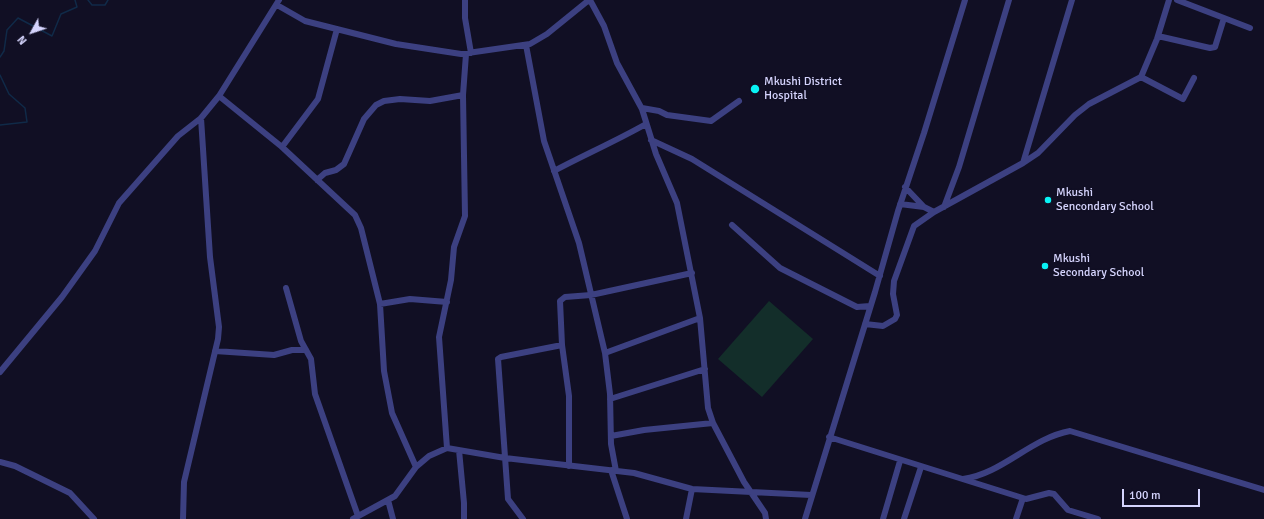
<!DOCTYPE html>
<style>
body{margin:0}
#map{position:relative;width:1264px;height:519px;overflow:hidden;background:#110f24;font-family:Signika,sans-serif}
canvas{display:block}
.north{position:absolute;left:12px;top:12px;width:40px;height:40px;-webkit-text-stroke:3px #110f24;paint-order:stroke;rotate:230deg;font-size:11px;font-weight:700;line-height:16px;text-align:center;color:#d5d4fd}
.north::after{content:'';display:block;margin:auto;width:14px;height:18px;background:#d5d4fd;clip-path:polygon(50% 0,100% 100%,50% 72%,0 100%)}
.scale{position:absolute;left:1122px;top:489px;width:78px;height:18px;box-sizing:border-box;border:2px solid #d5d4fd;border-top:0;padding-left:5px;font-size:12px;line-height:14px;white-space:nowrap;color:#d5d4fd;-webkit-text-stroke:3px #110f24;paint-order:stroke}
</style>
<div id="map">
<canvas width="1264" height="519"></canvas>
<div class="north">N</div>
<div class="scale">100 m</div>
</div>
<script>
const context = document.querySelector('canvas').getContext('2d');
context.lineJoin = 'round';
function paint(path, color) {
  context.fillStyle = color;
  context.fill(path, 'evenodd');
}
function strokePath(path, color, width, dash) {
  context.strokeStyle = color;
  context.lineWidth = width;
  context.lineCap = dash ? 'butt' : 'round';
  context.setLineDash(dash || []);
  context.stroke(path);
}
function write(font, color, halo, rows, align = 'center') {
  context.font = font + ' Signika,sans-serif';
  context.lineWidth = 3;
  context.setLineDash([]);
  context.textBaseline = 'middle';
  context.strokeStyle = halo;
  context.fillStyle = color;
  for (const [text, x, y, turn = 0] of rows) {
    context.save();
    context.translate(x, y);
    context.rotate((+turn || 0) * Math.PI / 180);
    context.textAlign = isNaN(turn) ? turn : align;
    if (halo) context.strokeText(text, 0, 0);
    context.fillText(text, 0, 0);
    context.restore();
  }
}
paint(new Path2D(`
 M769 301 813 339 762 397 718 359Z`), '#132e2a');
strokePath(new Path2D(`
 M88 0 92 5H105L108 0
 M0 57 4 51 7 30 18 18 52 36 61 14 77 7 75 0
 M0 75 9 94 25 108 27 122 0 125`), '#102a48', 1.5);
strokePath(new Path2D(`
 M465 0V18L471 53
 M590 0 604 26 617 63 642 109 656 154 677 203 700 318 708 408 713 423 744 482 765 513 766 519
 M1177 0 1250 28
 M277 5 305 21 396 44 461 54 530 44 547 34 589 0
 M1158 36 1210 48 1215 47 1224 18
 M526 45 544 141 579 243 605 353 610 394 611 444 616 471
 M1141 77 1183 99 1194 78
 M219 96 282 147 355 215 361 228 380 304 384 371 392 413 416 467
 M642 108 659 111 667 115 711 121 739 101
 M651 140 692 159 880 276
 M282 147 318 99 337 29
 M1023 163 1072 0
 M554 171C584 155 616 141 646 124
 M317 180 325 173 336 170 344 164 364 119 376 105 384 101 400 99 430 101 463 95
 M905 187 924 207 934 212
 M900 204 924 207
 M944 207 959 167 1009 0
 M732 225 780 268 857 307 870 306
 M286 288 301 341 311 359 315 394 358 516
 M380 304 410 299 447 302
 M865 324 883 326 895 319 897 315 893 294 894 281 914 226 934 212 1023 163 1038 153 1075 115 1089 104 1141 77 1157 39 1169 0
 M215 351 274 355 292 350H306
 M605 353 700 318
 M0 372 62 297 95 251 119 203 178 136 201 118 219 96 279 0
 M610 399 705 369
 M611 436 644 430 713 423
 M829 437 1026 499 1049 493 1054 494 1068 510 1098 519
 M447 448 439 337 451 280 454 247 465 216 463 95 466 54
 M459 450 464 503V519
 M0 462 15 466 70 493 94 519
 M569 466V396L562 345 560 301 565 297 591 295 692 273
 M611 470 627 519
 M963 479C1002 474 1031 438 1070 431L1264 490
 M388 500 393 519
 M183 519 184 482 218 339 219 327 210 257 201 118
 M353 519 395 496 416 467 429 456 447 448 505 458 634 473 692 489 811 495
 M523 519 508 499 498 359 501 357 562 345
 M686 519 692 489
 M805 519 875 292 898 211 924 133 965 0
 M883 519 900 461
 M904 519 921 467
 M1016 519 1023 498`), '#3c4081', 6);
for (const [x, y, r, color] of [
 [755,89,5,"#09f3f5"],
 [1048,200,4,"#09f3f5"],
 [1045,266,4,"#09f3f5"]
]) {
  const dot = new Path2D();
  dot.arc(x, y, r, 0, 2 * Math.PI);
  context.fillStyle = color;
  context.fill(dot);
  strokePath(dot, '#110f24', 1.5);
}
write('12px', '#d5d4fd', '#110f24', [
 ["Mkushi District",764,82],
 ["Hospital",764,96],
 ["Mkushi",1056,193],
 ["Sencondary School",1056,207],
 ["Mkushi",1053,259],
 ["Secondary School",1053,273]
], 'left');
</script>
